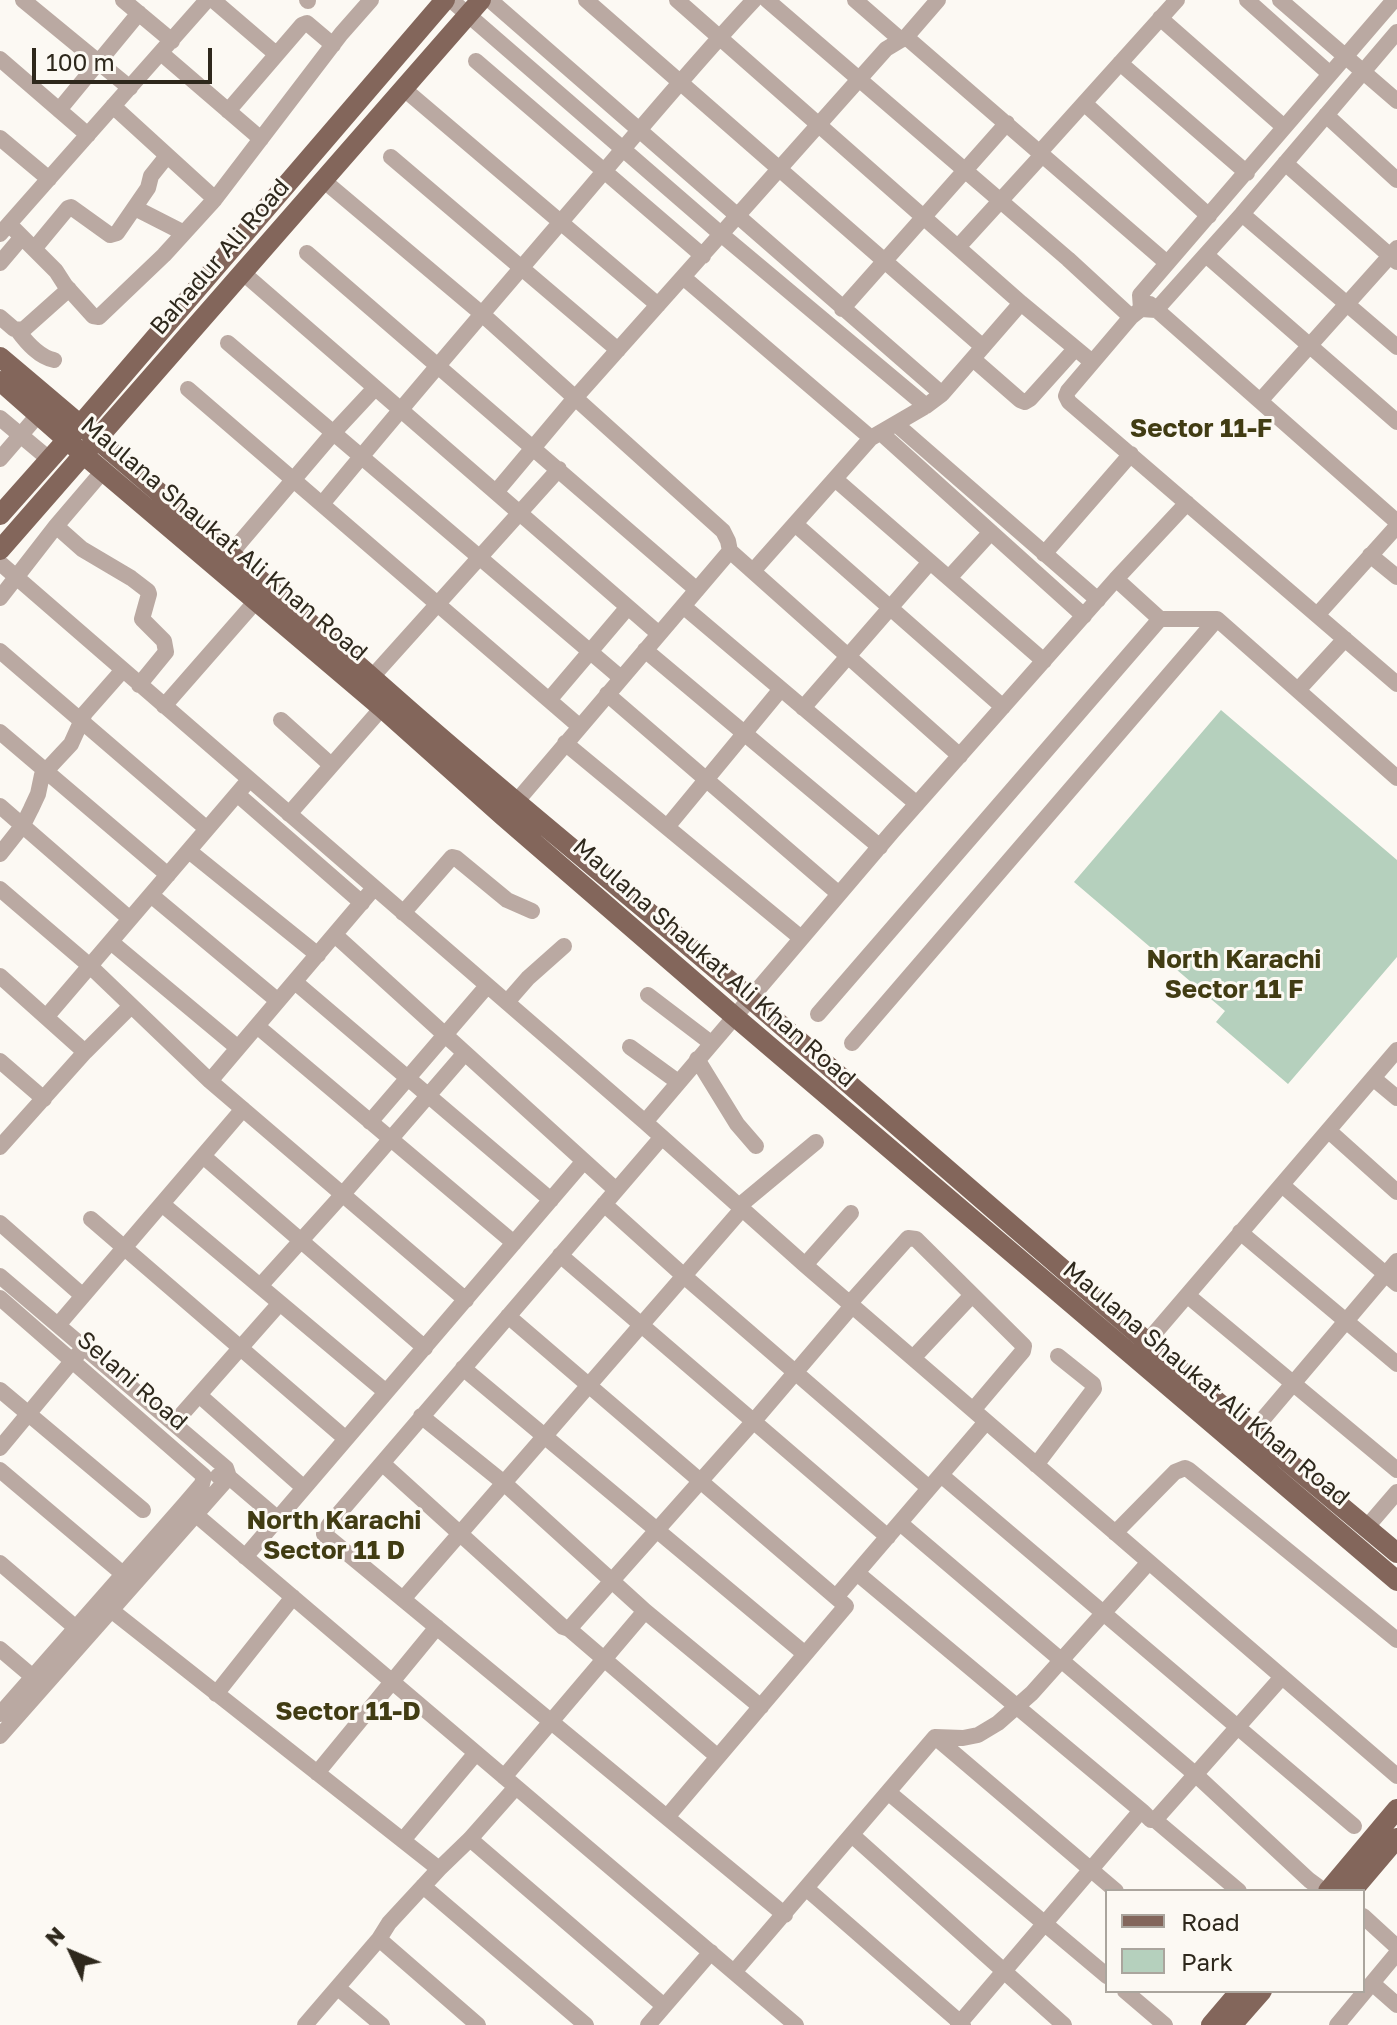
<!DOCTYPE html>
<style>
body{margin:0}
#map{position:relative;width:1397px;height:2025px;overflow:hidden;background:#fcf9f3;font-family:"Golos Text",sans-serif}
canvas{display:block}
.legend{position:absolute;left:1105px;top:1889px;width:260px;height:104px;box-sizing:border-box;background:#fcf9f3;border:2px solid #aaa59d;margin:0;padding:10px 14px;list-style:none;font-size:24px;color:#2e281c}
.legend li{display:flex;align-items:center;gap:16px;height:40px}
.legend b{width:40px;border:2px solid #aaa59d}
.north{position:absolute;left:32px;top:1913px;width:80px;height:80px;-webkit-text-stroke:6px #fcf9f3;paint-order:stroke;rotate:314deg;font-size:22px;font-weight:700;line-height:32px;text-align:center;color:#2e281c}
.north::after{content:'';display:block;margin:auto;width:28px;height:36px;background:#2e281c;clip-path:polygon(50% 0,100% 100%,50% 72%,0 100%)}
.scale{position:absolute;left:32px;top:48px;width:180px;height:36px;box-sizing:border-box;border:4px solid #2e281c;border-top:0;padding-left:10px;font-size:24px;line-height:28px;white-space:nowrap;color:#2e281c;-webkit-text-stroke:6px #fcf9f3;paint-order:stroke}
</style>
<div id="map">
<canvas width="1397" height="2025"></canvas>
<ul class="legend">
<li><b style="height:10px;background:#83665b"></b>Road</li>
<li><b style="height:22px;background:#b5d0bd"></b>Park</li>
</ul>
<div class="north">N</div>
<div class="scale">100 m</div>
</div>
<script>
const context = document.querySelector('canvas').getContext('2d');
context.lineJoin = 'round';
function paint(path, color) {
  context.fillStyle = color;
  context.fill(path, 'evenodd');
}
function strokePath(path, color, width, dash) {
  context.strokeStyle = color;
  context.lineWidth = width;
  context.lineCap = dash ? 'butt' : 'round';
  context.setLineDash(dash || []);
  context.stroke(path);
}
function write(font, color, halo, rows, align = 'center') {
  context.font = font + ' "Golos Text",sans-serif';
  context.lineWidth = 6;
  context.setLineDash([]);
  context.textBaseline = 'middle';
  context.strokeStyle = halo;
  context.fillStyle = color;
  for (const [text, x, y, turn = 0] of rows) {
    context.save();
    context.translate(x, y);
    context.rotate((+turn || 0) * Math.PI / 180);
    context.textAlign = isNaN(turn) ? turn : align;
    if (halo) context.strokeText(text, 0, 0);
    context.fillText(text, 0, 0);
    context.restore();
  }
}
paint(new Path2D(`
 M1221 710 1397 860V957L1288 1084 1216 1022 1225 1011 1074 882Z`), '#b5d0bd');
strokePath(new Path2D(`
 M23 0 130 88
 M123 0 172 41
 M213 0 276 54
 M307 0 308 1
 M451 0 722 235 926 406
 M490 0 942 394
 M586 0 983 347
 M677 0 1021 303 1092 362
 M767 0 1068 259 1131 317
 M855 0 901 40
 M1247 0 1330 74
 M1280 0 1397 101
 M1160 18 1284 127
 M1397 32 1242 214 1156 310 1141 309 1131 317 1068 391 1066 396 1069 402 1397 684
 M906 37 1167 263
 M161 53 261 139
 M0 59 88 135
 M476 61 703 256
 M1120 63 1247 173
 M404 89 658 305
 M1084 103 1209 216
 M113 106 215 199
 M59 110 139 13
 M228 111 302 25 307 23 333 45
 M1326 115 1397 180
 M0 138 49 179
 M1040 152 1177 0
 M391 157 618 350
 M1285 163 1397 262
 M323 180 482 314 723 531 728 541 730 551 960 756
 M135 208 184 233
 M1242 214 1397 347
 M9 224 56 271 65 285 93 316 99 317 164 255 215 199 341 34 371 0
 M0 234 207 0
 M959 246 1043 154
 M34 249 68 208 71 207 110 235 117 233 148 188 151 176 167 156
 M307 253 697 590
 M1206 255 1397 422
 M0 263 22 237
 M242 272 659 634
 M683 277 871 438
 M1150 304 1397 522
 M842 309 1007 123
 M1141 309 1140 295 1394 0
 M0 317 14 329 23 330 69 289
 M18 331C27 343 39 357 54 360
 M228 343 621 678
 M973 359 1020 400 1025 402 1030 399 1075 349
 M188 389 579 726
 M1260 401 1397 248
 M0 418 49 459
 M896 424 1098 600
 M881 433 1084 616
 M0 459 38 415
 M835 479 1044 661
 M496 492 575 398 886 49 906 37 938 0
 M322 504C406 402 492 302 578 202 636 134 693 65 754 0
 M795 524 1003 707
 M56 526 82 549 131 578 148 591 149 594 142 619 164 641 166 652 139 685
 M231 553 334 432 375 388
 M1044 554 1131 454
 M1370 555 1397 577
 M0 563 645 1122 805 1265 1397 1776
 M753 571 871 438 926 406 942 394 1021 303
 M949 578 991 532
 M1116 579 1160 619
 M0 598 56 526 103 471
 M683 606 917 804
 M1318 614 1397 526
 M645 650 880 847
 M0 651 207 829
 M372 677 559 469
 M1298 690 1345 639
 M607 694 839 894
 M549 700 628 607
 M164 706 256 601
 M803 708 930 562
 M281 720 331 765
 M0 732 168 875
 M565 743 801 938
 M237 794 362 903
 M517 801 730 551
 M0 806 130 919
 M289 814 388 701
 M667 827 781 689
 M189 851 318 955
 M0 854 23 825 31 809 38 794 42 775 71 744 85 713 122 671
 M0 889 90 966 210 1081 466 1300
 M151 895 278 1001
 M403 913 452 857 456 858 507 900 532 911
 M335 935 616 1190
 M111 942 238 1048
 M0 976 85 1052
 M295 982 551 1200
 M648 995 711 1043
 M507 1002 528 978 564 946
 M818 1014 1160 619H1217L1397 778
 M47 1016 249 780
 M257 1026 514 1243
 M852 1043 1217 619
 M630 1047 678 1082
 M697 1059 737 1124 756 1146
 M0 1061 44 1099
 M1373 1078 1397 1098
 M210 1081 374 888
 M370 1122 487 986
 M645 1122 892 832 1116 579 1187 503
 M1329 1131 1397 1192
 M662 1137 329 1525 324 1534 785 1915
 M0 1147 85 1052 131 1006
 M203 1156 425 1348
 M1282 1185 1397 1284
 M162 1204 386 1392
 M604 1204 684 1276 929 1488
 M739 1206 816 1142
 M91 1219 346 1439
 M0 1223 83 1296
 M1240 1232 1397 1364
 M560 1255 888 1537
 M805 1265 851 1213
 M0 1276 226 1468 229 1477
 M260 1286 343 1194 465 1053
 M1187 1295 1397 1470
 M0 1298 204 1476 202 1484 184 1505 0 1714
 M849 1304 908 1238 916 1239 1024 1346 1023 1351 973 1410
 M508 1316 846 1606 667 1817
 M58 1325 243 1109
 M1147 1342 1397 1050
 M913 1358 972 1295
 M463 1368 805 1654
 M0 1390 143 1510
 M199 1395 304 1488
 M421 1416 504 1483 645 1611 761 1707
 M175 1422 280 1303
 M1252 1432 1397 1261
 M0 1448 78 1354
 M382 1463 563 1627 569 1629 718 1757
 M1036 1465 1094 1389 1093 1384 1058 1356
 M0 1470 123 1574
 M941 1475 1354 1826
 M218 1476 229 1477 277 1518
 M195 1514 796 2025
 M900 1523 1195 1774 1309 1880 1324 1891
 M1366 1528 1397 1492
 M1115 1533 1175 1472 1185 1468 1189 1470 1397 1640
 M245 1557 584 1161
 M0 1563 76 1628
 M857 1573 1143 1812
 M836 1597 986 1422
 M403 1599 742 1209
 M111 1610 439 1869
 M569 1629 753 1422 852 1306
 M0 1649 33 1677
 M216 1694 293 1597
 M0 1736 229 1477
 M935 1737 1116 1891
 M317 1773 437 1627
 M504 1777 645 1611
 M888 1792 1107 1976
 M1155 1820 1239 1891
 M852 1835 1064 2025
 M470 1839 664 2006
 M403 1840 476 1753
 M423 1886 586 2025
 M807 1889 963 2025
 M1363 1916 1397 1947
 M379 1939 478 2025
 M734 1972 935 1737 963 1738 978 1735 998 1723 1032 1693 1149 1562
 M1372 1983 1397 2005
 M338 1988 382 2025
 M1125 1991 1165 2025
 M305 2025 379 1939 389 1923 439 1869 470 1839 516 1787
 M648 2025 711 1952
 M958 2025 1139 1813 1143 1812 1151 1820H1155L1282 1677
 M1337 2025 1397 1953`), '#baa9a2', 16);
strokePath(new Path2D(`
 M0 357C132 468 262 581 392 695 509 799 633 897 752 1000 966 1185 1179 1372 1397 1553
 M0 381 84 455 381 707 503 816 734 1016 1397 1581
 M0 515 81 424 445 0
 M0 550 481 0
 M1328 1891 1397 1809
 M1352 1891 1397 1838
 M1211 2025 1240 1991
 M1232 2025 1262 1991`), '#83665b', 20);
write('24px', '#2e281c', '#fcf9f3', [
 ["Bahadur Ali Road",220,257,-49],
 ["Maulana Shaukat Ali Khan Road",224,539,40],
 ["Maulana Shaukat Ali Khan Road",714,963,41],
 ["Selani Road",132,1381,41],
 ["Maulana Shaukat Ali Khan Road",1206,1384,40]
]);
write('bold 26px', '#413c13', '#fcf9f3', [
 ["Sector 11-F",1201,429],
 ["North Karachi",1234,960],
 ["Sector 11 F",1234,990],
 ["North Karachi",334,1521],
 ["Sector 11 D",334,1551],
 ["Sector 11-D",348,1712]
]);
</script>
